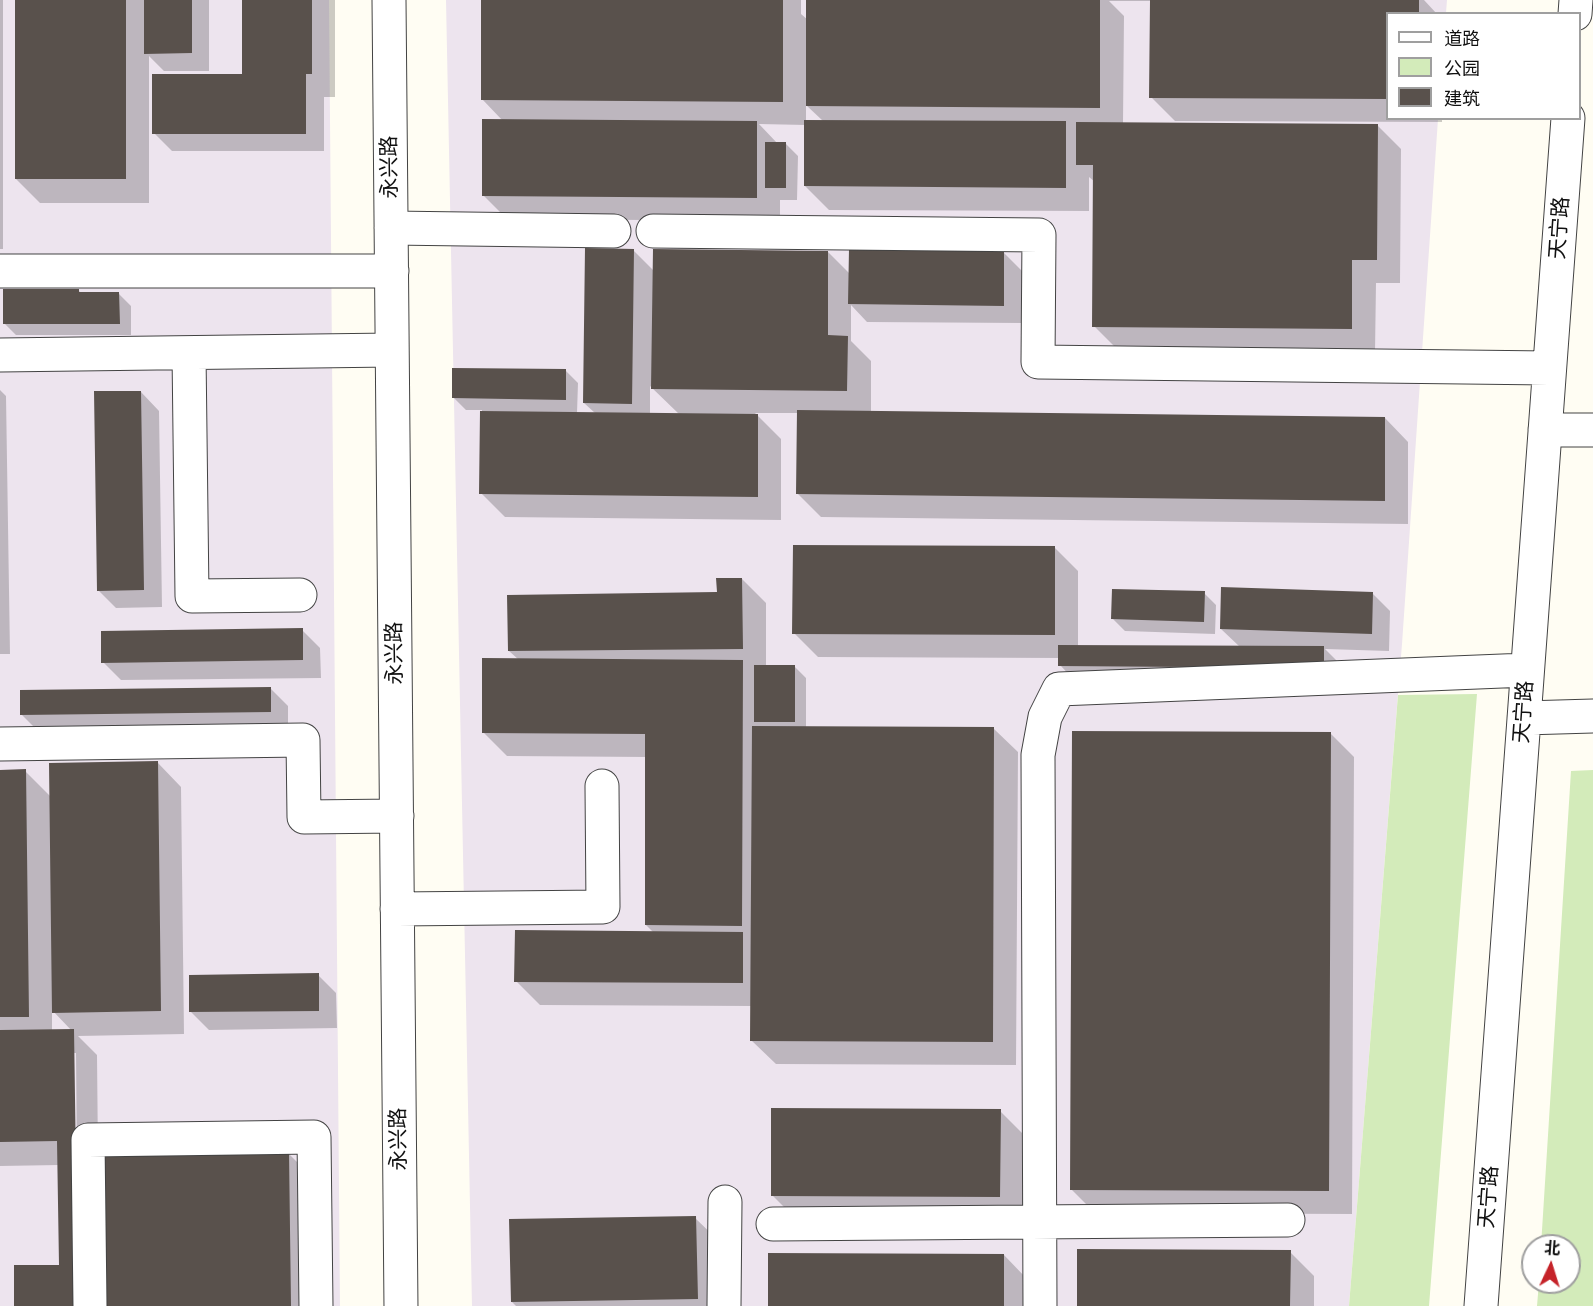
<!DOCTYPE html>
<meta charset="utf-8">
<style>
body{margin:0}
#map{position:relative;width:1593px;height:1306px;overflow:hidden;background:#fffdf3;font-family:"IBM Plex Serif","Noto Sans SC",serif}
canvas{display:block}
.legend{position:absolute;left:1386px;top:12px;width:195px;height:108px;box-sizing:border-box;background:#fff;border:2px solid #9f9f9f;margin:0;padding:8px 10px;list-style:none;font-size:18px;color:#101010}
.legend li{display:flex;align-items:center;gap:12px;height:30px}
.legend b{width:30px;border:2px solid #9f9f9f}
.north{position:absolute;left:1521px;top:1234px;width:60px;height:60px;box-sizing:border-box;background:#fff;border:2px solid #9f9f9f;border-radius:50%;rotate:4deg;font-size:16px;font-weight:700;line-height:24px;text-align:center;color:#101010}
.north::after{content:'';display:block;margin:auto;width:21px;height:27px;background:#c52329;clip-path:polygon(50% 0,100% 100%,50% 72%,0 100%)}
</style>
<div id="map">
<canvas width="1593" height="1306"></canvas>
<ul class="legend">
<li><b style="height:8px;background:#fff"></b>道路</li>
<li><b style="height:16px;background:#d3ebba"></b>公园</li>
<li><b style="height:16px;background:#59514c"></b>建筑</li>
</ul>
<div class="north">北</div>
</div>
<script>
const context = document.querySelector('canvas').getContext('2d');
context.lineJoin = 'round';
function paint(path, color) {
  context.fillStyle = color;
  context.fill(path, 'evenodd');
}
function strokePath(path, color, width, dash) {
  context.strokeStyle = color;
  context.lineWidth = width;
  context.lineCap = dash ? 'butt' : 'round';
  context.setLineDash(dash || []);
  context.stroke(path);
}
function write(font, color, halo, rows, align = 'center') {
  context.font = font + ' "IBM Plex Serif","Noto Sans SC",serif';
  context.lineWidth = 6;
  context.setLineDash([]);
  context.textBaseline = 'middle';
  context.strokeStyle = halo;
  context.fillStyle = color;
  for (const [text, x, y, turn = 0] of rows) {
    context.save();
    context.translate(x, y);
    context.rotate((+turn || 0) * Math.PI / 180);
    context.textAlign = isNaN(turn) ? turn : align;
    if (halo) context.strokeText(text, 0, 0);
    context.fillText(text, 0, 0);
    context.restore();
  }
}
paint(new Path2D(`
 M0 0H329L340 1306H0Z
 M446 0H1447L1446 13 1388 14V118L1438 119 1402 644 1349 1306H472Z`), '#ede4ee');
paint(new Path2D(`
 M1477 694 1429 1306H1349L1398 695Z
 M1593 770V1306H1537L1539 1282H1569V1246H1541L1571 771Z`), '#d3ebba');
paint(new Path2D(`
 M0 0H3V249H0Z
 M16 0H209V71H164L149 56V203H40L16 179Z
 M243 0H335V97H324V151H172L154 133 246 76Z
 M483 0H801V14L808 20V0H1424L1437 14H1388V118H1442V122L1175 121 1151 97V1H1109L1124 16 1123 123 1377 125 1401 149 1400 283H1376L1375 352 1118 350 1094 326 1095 182 1089 177V211L829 210 805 186 806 125 759 124 778 144H786L798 156 797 200H780V221L507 219 483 195 503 121 482 99ZM806 105 823 121H806Z
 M633 250 654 271 828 252 850 274 1004 253 1022 271 1021 323 867 322 851 305V341L871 361V412L1385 418 1408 442V524L821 517 797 493 798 413H755L781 439V520L505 517 481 493 482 410H466L454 398 566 371 578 383 577 413H595L584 403ZM650 386 679 414H650Z
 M78 290 82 294H119L131 306V335H16L4 323Z
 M0 390 6 396 10 654H0Z
 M141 392 159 411 162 607 116 608 98 590Z
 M1055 548 1078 571V646L1240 647 1221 629 1372 593 1390 611 1389 651 1325 649 1342 666 1078 684 1060 665V658L818 657 794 633Z
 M742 579 766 603V666H794L806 678V728L994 729 1018 752 1016 1065 776 1064 752 1041V1006L540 1005 516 981 654 933 646 925 647 757 507 756 483 732 519 660 509 651 718 594Z
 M1204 593 1216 605 1215 634 1125 631 1113 619Z
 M302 630 320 648 321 678 121 680 103 662Z
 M270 688 288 706V729L40 733 22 715Z
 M1330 733 1354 757 1352 1214 1095 1213 1071 1189Z
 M158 763 181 787 184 1034 78 1036 97 1055 98 1156 289 1154 312 1177 314 1306H16L60 1268 59 1165 0 1166V771H25L51 797ZM52 1010 72 1031H52ZM73 1053H76L77 1167H74Z
 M318 975 336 993 337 1028 209 1030 191 1012Z
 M1000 1111 1024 1135V1220L796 1219 772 1195Z
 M695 1218 719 1241 720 1306H516L512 1302Z
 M1290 1252 1314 1276V1306H1078Z
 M1004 1255 1027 1279V1306H769Z`), '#0003');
paint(new Path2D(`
 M15 0H126V179H15Z
 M144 0H192V53L144 54Z
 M242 0H312V74H306V134H152V74H242Z
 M481 0H783V102L481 100Z
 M806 0H1100V108L806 106Z
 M1150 0H1419V14H1388V99L1149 98Z
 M482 119 757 121V198L482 196Z
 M804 120 1066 121V188L804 186Z
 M1076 122 1378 124 1377 260H1352V329L1092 327 1093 165H1076Z
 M765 142H786V188H765Z
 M585 248 634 249 632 404 583 403Z
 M653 249 828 251V335L848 336 847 391 651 389Z
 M849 249 1004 251V306L848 304Z
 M3 289H79V292H119L120 324H3Z
 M452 368 566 369V400L452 398Z
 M94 391H141L144 590 97 591Z
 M797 410 1385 417V501L796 494Z
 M480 411 758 414V497L479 494Z
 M793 545 1055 546V635L792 634Z
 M716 578H742L743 649 508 651 507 595 717 592Z
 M1221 587 1373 592 1372 634 1220 629Z
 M1112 589 1205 591 1204 622 1111 619Z
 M303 628V660L101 663V631Z
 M1058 645 1324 646V668L1058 666Z
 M482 658 743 660 742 926 645 925V734L482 733Z
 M754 665H795V722H754Z
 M271 687V712L20 715V690Z
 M752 726 994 727 993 1042 750 1041Z
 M1072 731 1331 732 1329 1191 1070 1190Z
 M158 761 161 1011 52 1013 49 763Z
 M26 769 29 1017H0V770Z
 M515 930 743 932V983L514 982Z
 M319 973V1011L189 1012V975Z
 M74 1029 78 1306H14V1265H59L57 1141 0 1142V1030Z
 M771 1108 1001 1109 1000 1197 771 1196Z
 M289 1152 291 1306H100L98 1155Z
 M696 1216 698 1299 511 1302 509 1219Z
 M1077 1249 1291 1250 1290 1306H1077Z
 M768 1253 1004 1254V1306H768Z`), '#59514c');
const minor = new Path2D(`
 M389 0 401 1306
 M1575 14 1576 0
 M391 228 614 231
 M653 231 1039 235 1038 362 1549 368
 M0 271H392
 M189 353 192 596 300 595
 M0 355 392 350
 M1545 430H1593
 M1524 718 1593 716
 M0 744 303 740 304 817 397 816
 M397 909 603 907 602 786
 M773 1224 1288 1220
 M90 1306 88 1140 314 1137 316 1306
 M724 1306 725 1202
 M1040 1306 1038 755 1045 717 1059 689 1527 670
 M1481 1306 1568 118`);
strokePath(minor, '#434343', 35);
strokePath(minor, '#fff', 33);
write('21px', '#101010', '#fff', [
 ["永兴路",390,167,-91],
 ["天宁路",1560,228,-86],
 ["永兴路",395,653,-91],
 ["天宁路",1524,712,-86],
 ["永兴路",399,1139,-91],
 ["天宁路",1489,1197,-86]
]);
</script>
